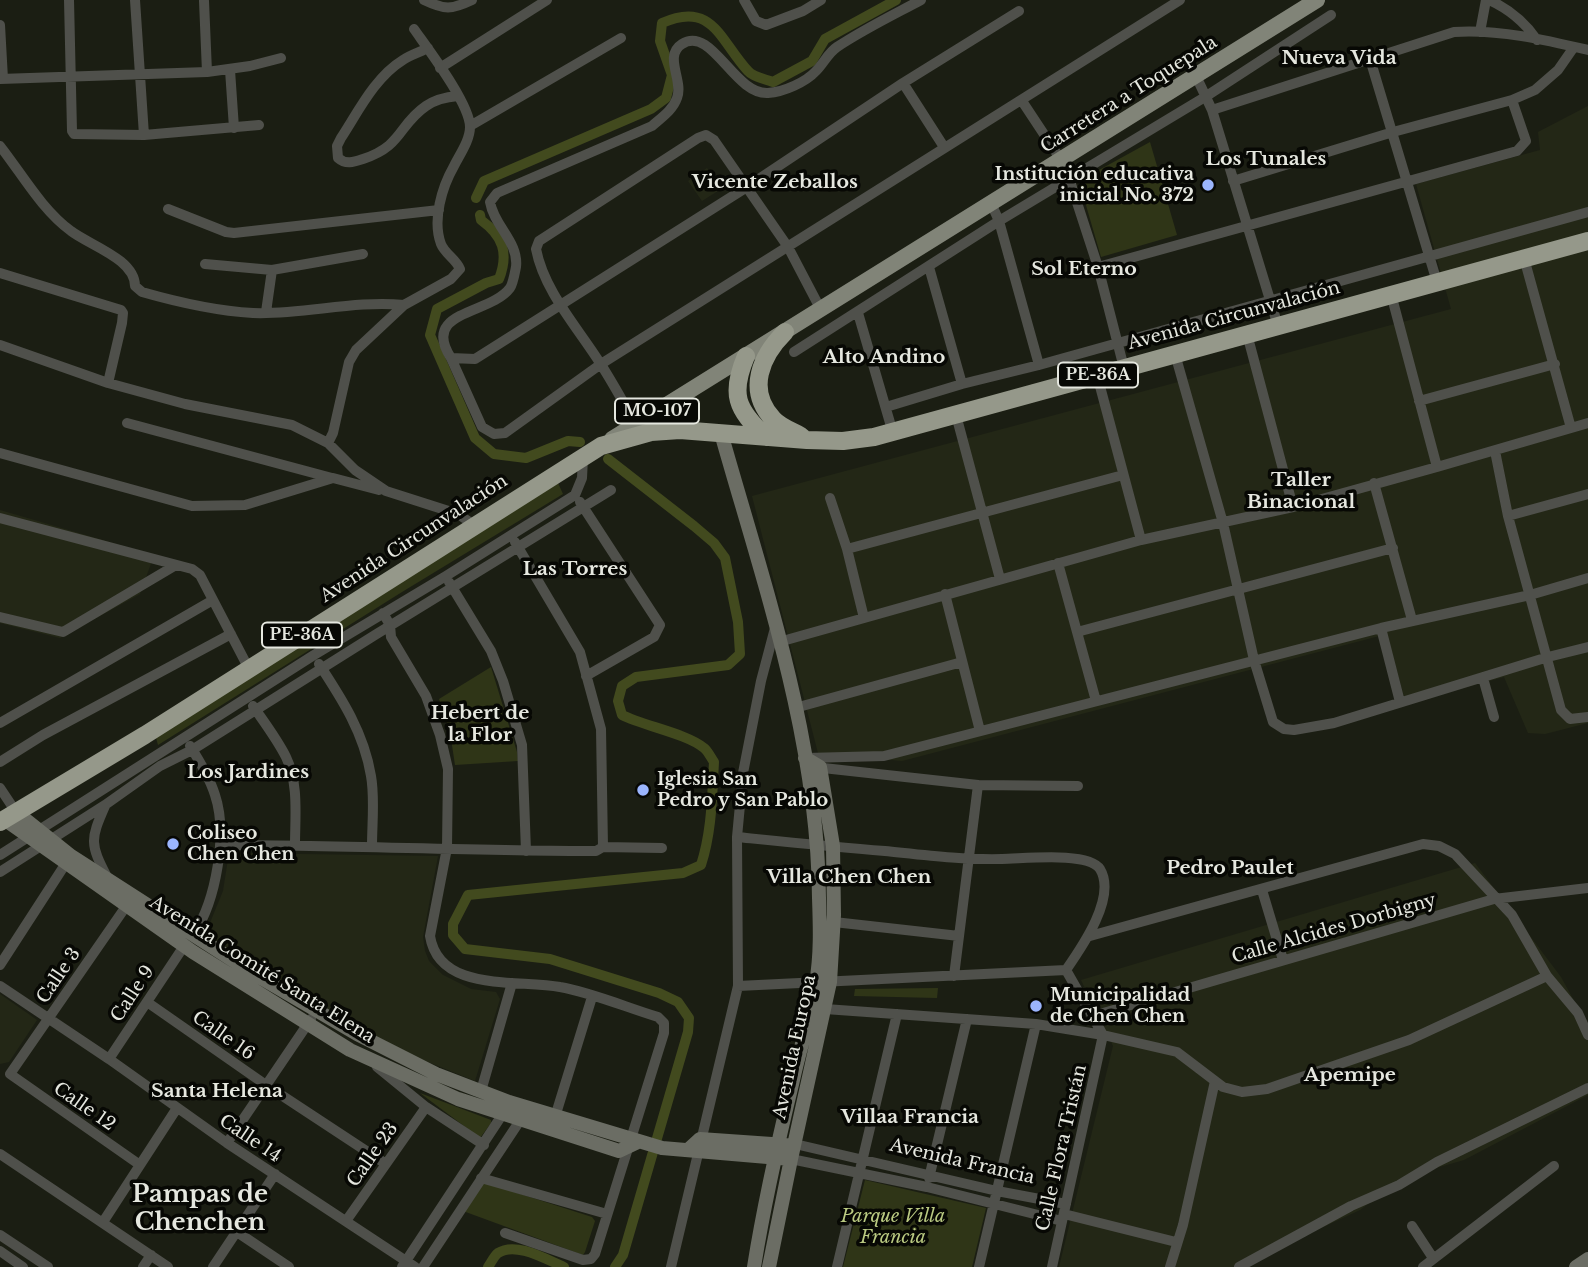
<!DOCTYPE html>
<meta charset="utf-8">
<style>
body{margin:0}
canvas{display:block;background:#1b1e13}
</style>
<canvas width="1588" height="1267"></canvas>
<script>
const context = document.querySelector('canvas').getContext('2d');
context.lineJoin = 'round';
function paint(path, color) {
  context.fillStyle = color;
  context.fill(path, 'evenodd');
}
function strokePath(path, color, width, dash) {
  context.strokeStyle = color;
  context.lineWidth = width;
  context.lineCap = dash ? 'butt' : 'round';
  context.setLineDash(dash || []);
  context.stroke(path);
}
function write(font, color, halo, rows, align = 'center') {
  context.font = font + ' "Libre Baskerville",serif';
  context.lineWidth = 7;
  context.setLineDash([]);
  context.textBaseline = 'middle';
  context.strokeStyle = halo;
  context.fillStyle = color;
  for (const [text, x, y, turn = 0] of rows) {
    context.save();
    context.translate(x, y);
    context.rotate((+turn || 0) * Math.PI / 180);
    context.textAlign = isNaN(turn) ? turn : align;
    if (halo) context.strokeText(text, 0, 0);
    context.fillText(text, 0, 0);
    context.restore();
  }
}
paint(new Path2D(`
 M1588 106V723L1545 734 1528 733 1504 677 1427 698 1404 697 1387 634 902 761 818 753 752 496 1451 309 1416 184 1540 150 1538 132Z
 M707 168 721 189 702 201 688 181Z
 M0 510 154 555 140 594 60 638 0 623Z
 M229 853 438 856 423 937 425 951 429 961 443 975 471 989 496 992 500 999 475 1081 406 1053 370 1034 367 1028 354 1025 205 935 223 891Z
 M1475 863 1561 977 1588 1026V1095L1464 1160 1415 1174 1388 1189 1360 1210 1237 1267H1059L1113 1046 1081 980Z
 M0 994 37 1020 9 1062 0 1064Z`), '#232716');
paint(new Path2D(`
 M1150 142 1177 235 1101 257 1079 181Z
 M558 483 563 494 402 592 158 745 155 734Z
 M491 667 517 752 518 761 455 765 450 732 439 699Z
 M938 988 937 998 854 996 855 989Z
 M420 1093 491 1120V1123L480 1138Z
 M865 1180 986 1208 972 1267H843Z
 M483 1182 592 1217 595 1221 585 1252 583 1255 463 1211Z`), '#2f3517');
strokePath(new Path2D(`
 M476 198 484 181 651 109 666 98 672 75 660 41 662 23C713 0 720 41 748 71 753 77 765 79 773 82L812 61 825 39 896 0
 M480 215 481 220C503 236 509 253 499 279L486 283 437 309 430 335 475 438 494 454 526 458 568 441 580 442
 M608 459 694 526 714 543 725 558 738 622 740 654 728 665 636 677 622 686 618 701 622 715C644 726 688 734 704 748 708 751 711 758 714 762 712 796 712 831 701 865L683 873 468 895 453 924V935L465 949 550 959 659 993 678 1002 689 1018 688 1032 623 1255 615 1267
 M488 1267C491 1263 494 1256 498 1253 516 1241 547 1260 564 1267`), '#424a1e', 10);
strokePath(new Path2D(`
 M69 0 72 131 74 134 144 135 259 125
 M135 0 144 135
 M424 0C445 10 451 10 472 0
 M744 0 756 21 766 25 803 11 821 0
 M921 0C893 15 864 29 837 47 828 53 824 63 816 71 806 82 784 92 768 93 734 95 712 25 682 44 663 56 684 81 677 98 673 110 661 118 652 126L497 193 490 202C494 226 519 242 516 267 515 272 513 284 510 288 490 315 420 310 451 358L475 359 747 187 903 83 1019 11
 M1489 0C1509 9 1524 21 1537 40
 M0 25 3 79
 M1480 32 1486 0
 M428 48C420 52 410 55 403 60 375 77 358 112 341 138L337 146 338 158C346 165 354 162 363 159 403 146 398 125 426 106 436 99 446 97 458 96
 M1370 59 1437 282
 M440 68 547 0
 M230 70 234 128
 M207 72 250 66 281 58
 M1196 76 1212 110 1278 326
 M0 79 207 72 204 1
 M903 83 944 147
 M1022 101 1061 160 1069 178 1098 267 1124 368
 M1212 110 1454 32C1498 29 1546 40 1588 50
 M470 126 621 38
 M0 146C22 174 42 210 71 231 89 245 135 259 135 286L142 292C177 302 217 311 253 313 304 315 353 300 404 305
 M1233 181 1393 132 1512 100 1535 90 1558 70 1574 47
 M991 203 999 221 1039 365
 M168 209 226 232 234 233 439 210
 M1524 258 1571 428
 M205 264 272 270 363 254
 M929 267 962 384
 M1098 267 1517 151 1526 141 1512 100
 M0 273 121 310 123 313 122 323 108 383
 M1391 294 1437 467 1588 423
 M266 312 272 270
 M858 313 893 433
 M1247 334 1293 507
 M0 345 108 383 185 404 292 425 328 443 355 470 386 491 458 514 474 525
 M794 352 999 221 1205 97 1331 15
 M1175 354 1223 523 1254 660 1273 722 1284 729 1294 730 1334 723 1548 657 1588 647
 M451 358 482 427 494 434 505 433 601 364 1180 0
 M1097 375 1141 540
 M1419 401 1555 364
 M886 407 962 384 1039 365 1588 212
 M956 415 1000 579
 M127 423 332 478
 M636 424C624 404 613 383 600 363 578 328 544 291 536 249L539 241 698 138 706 135 714 140 788 247 821 310
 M328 443 333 433 349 362 356 350 404 305 451 279 460 269C456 259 445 254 441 244 432 220 442 187 454 166 460 154 470 140 470 127 470 104 428 49 414 29
 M1495 451 1508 516 1561 710 1570 719 1588 717
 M0 453 192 506 245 505 333 478 379 490
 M1374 483 1412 620
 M830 498 847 549 864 618
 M580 502 660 625 654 637 586 676
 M1508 516 1588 494
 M0 518 192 569 200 575 249 669
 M515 542 580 652 601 729 603 847
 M847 549 1123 475
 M1058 563 1096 701
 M449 582 491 651 503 681 522 745 526 851
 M945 594 980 731
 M383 613 390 625 391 637 426 696 440 735 448 769 447 848 430 936C439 993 518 979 560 987 590 992 628 1008 658 1017L664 1023V1033L595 1254 591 1259 583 1260 505 1233
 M0 617 63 632 176 565
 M1381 628 1400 702
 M1077 632 1393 548
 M779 642 1141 540 1293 507 1437 467
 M319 664C342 699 364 733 371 776 375 798 372 823 372 846
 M1483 678 1494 717
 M253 706C264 722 277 739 286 757 299 784 295 816 295 845
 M795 708 962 662
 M0 723 213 600
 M190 746C199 760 210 779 215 795 228 834 216 900 194 934
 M806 758 884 756 1381 628 1530 595 1588 578
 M0 762 43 735 231 634
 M814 767 978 785 1078 786
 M0 788 16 812
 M105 806C90 840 90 844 107 877
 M737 837C787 842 836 847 885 851 924 855 963 860 1002 859 1022 859 1088 851 1100 869 1117 897 1082 947 1066 970L1103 1035
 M220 845C345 845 470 851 596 851L603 847 662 848
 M0 855 314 655 446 576 575 495 582 478 583 458
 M0 872 105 805 160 766 192 750 375 635 611 490
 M1262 890 1283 960
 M834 922 959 936
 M1090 936 1423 844 1439 846 1455 854 1512 915 1547 976 1578 1013 1588 1035
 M0 965 68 860
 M954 976 978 785
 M0 986 109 1059 227 1143 415 1267
 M738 986 1066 970
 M147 1002 266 1085 386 1164
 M825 1009 1036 1024 1103 1035 1177 1052 1223 1087 1242 1092 1267 1089 1409 1040 1547 976
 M1093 1016 1494 899 1588 888
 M109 1059 184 946
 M377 1067 426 1107 484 1145
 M10 1074 129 902
 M10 1074 140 1165
 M481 1091 512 983
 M555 1117 592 997
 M227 1143 311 1019
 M795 1144 997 1191 1066 1204
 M0 1154 168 1267
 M791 1159 927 1187 1062 1221
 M481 1178 607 1214
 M929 1178 967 1019
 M1064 1214 1176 1242
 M346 1221 426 1107
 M103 1222 177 1108
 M1412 1226 1433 1258
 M237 1232 289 1267
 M0 1235 48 1267
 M0 1251 23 1267
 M143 1267 151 1255
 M213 1267 275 1174
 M402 1267 506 1109
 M423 1267 523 1116
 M671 1267 738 986 737 837 743 773 761 681 775 628
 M837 1267 897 1014
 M979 1267 1036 1024
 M1052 1267 1103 1035
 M1170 1267 1183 1225 1215 1081
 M1239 1267 1351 1206 1399 1185 1437 1162 1588 1088
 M1423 1267 1554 1166`), '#4f504b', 10);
strokePath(new Path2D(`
 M721 433C764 585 818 739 819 898 820 926 821 955 816 983 811 1015 800 1048 793 1080 778 1142 764 1204 754 1267
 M16 812 71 856 256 975 357 1034 436 1074 509 1102 662 1148 791 1159
 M4 819 193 952 350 1050 458 1099 619 1151 638 1142
 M688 1150 700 1139 786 1145
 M769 1267 791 1159 830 982 834 915 833 846 820 767 805 758
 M1576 1267 1588 1259`), '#6b6d64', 14);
strokePath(new Path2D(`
 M612 439 1317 0`), '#818478', 16);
strokePath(new Path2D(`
 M785 332C761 356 746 390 773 419 780 427 792 431 801 436
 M746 356C730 394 736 409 766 437
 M0 822 145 735 601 446 651 432 680 430 807 440 843 441 874 437 1588 241`), '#95988a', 18);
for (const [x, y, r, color] of [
 [1208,185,7,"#9bb5fd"],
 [643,790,7,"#9bb5fd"],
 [173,844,7,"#9bb5fd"],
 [1036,1006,7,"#9bb5fd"]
]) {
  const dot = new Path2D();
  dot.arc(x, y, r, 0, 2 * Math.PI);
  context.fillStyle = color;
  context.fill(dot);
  strokePath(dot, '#070804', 2.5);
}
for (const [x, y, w] of [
 [1098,375,80],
 [657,411,84],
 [302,635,80]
]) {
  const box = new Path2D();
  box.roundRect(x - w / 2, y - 12.5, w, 25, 5);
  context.fillStyle = '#070804';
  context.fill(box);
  strokePath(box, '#e5e7df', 2);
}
write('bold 16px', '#e5e7df', null, [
 ["PE-36A",1098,375],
 ["MO-107",657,411],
 ["PE-36A",302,635]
]);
write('18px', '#e5e7df', '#070804', [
 ["Carretera a Toquepala",1129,95,-32],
 ["Avenida Circunvalación",1234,316,-15],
 ["Avenida Circunvalación",414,539,-33],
 ["Calle Alcides Dorbigny",1334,929,-16],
 ["Avenida Comité Santa Elena",262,970,32],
 ["Calle 3",59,976,-56],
 ["Calle 9",133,994,-57],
 ["Calle 16",223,1036,35],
 ["Avenida Europa",795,1047,-78],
 ["Calle 12",84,1107,35],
 ["Calle 14",250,1139,34],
 ["Calle Flora Tristán",1062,1148,-77],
 ["Calle 23",373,1155,-55],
 ["Avenida Francia",962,1162,13]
]);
write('bold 18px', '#e5e7df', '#070804', [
 ["Institución educativa",1194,175,"right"],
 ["inicial No. 372",1194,196,"right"],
 ["Iglesia San",657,780],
 ["Pedro y San Pablo",657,801],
 ["Coliseo",187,834],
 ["Chen Chen",187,855],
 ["Municipalidad",1050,996],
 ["de Chen Chen",1050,1017]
], 'left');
write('italic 18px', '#baca82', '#070804', [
 ["Parque Villa",893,1217],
 ["Francia",893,1238]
]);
write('bold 19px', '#e5e7df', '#070804', [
 ["Nueva Vida",1339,59],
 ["Los Tunales",1266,160],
 ["Vicente Zeballos",775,183],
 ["Sol Eterno",1084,270],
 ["Alto Andino",884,358],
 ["Taller",1301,481],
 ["Binacional",1301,503],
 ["Las Torres",575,570],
 ["Hebert de",480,714],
 ["la Flor",480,736],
 ["Los Jardines",248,773],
 ["Pedro Paulet",1230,869],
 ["Villa Chen Chen",849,878],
 ["Apemipe",1350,1076],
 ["Santa Helena",217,1092],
 ["Villaa Francia",910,1118]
]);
write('bold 24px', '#e5e7df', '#070804', [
 ["Pampas de",200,1195],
 ["Chenchen",200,1223]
]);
</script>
